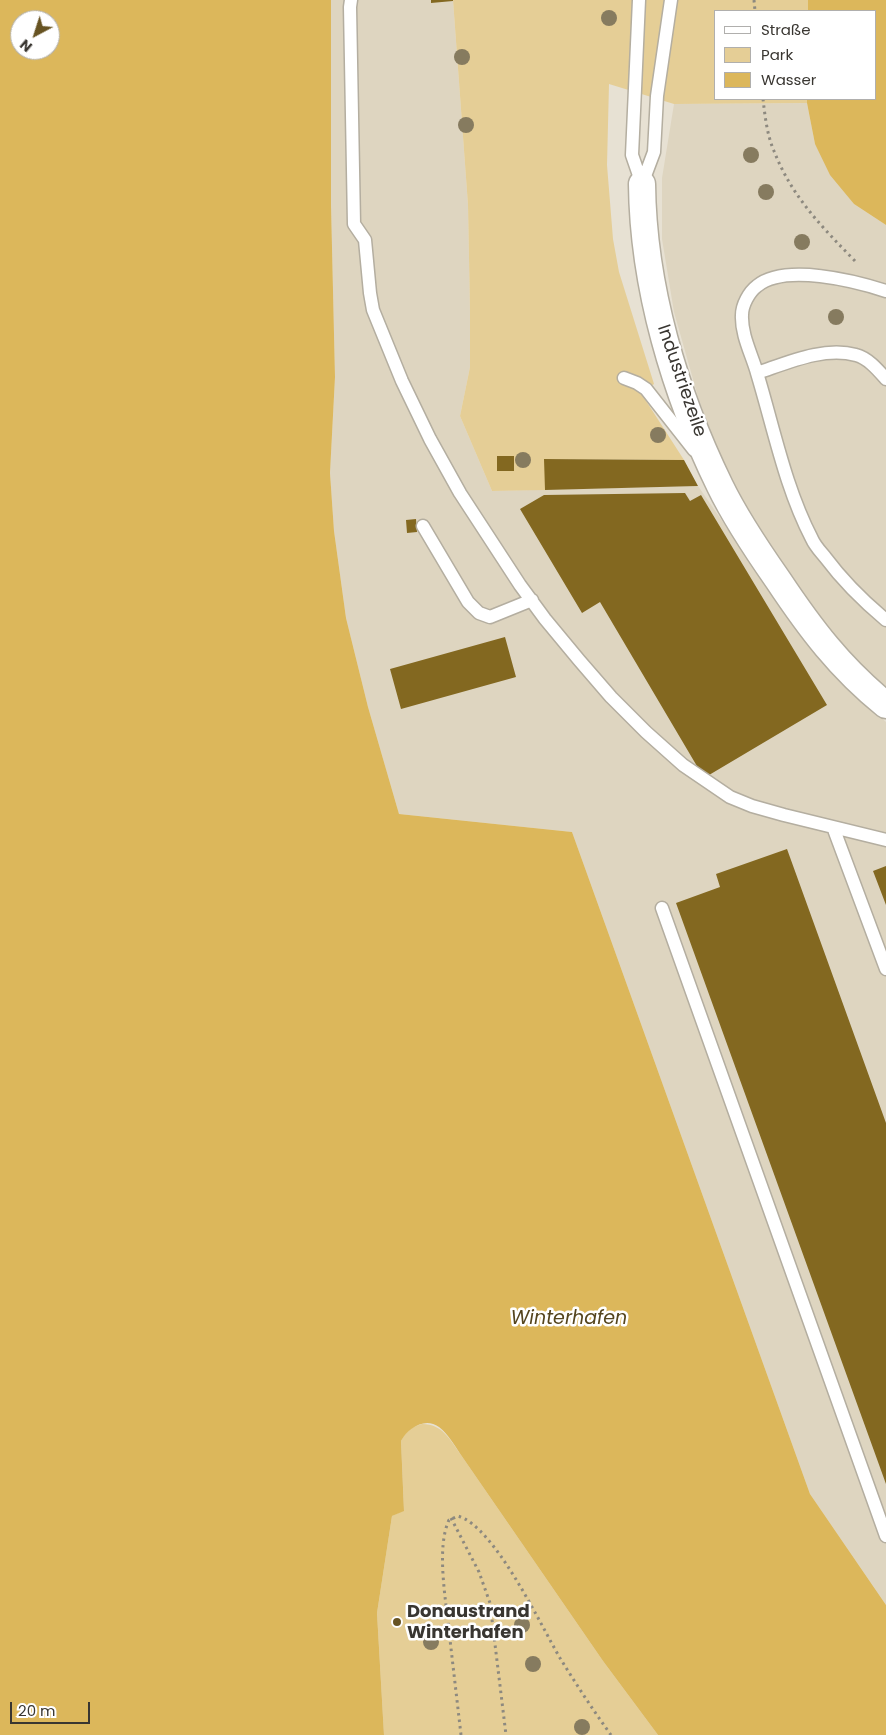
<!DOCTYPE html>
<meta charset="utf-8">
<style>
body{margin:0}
#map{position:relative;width:886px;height:1735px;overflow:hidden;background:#e7e1d3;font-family:Poppins,sans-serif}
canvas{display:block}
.legend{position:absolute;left:714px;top:10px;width:162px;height:90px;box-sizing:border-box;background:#fff;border:1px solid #b0afad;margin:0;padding:6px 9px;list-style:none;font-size:15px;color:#393631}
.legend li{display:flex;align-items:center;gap:10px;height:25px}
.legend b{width:25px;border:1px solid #b0afad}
.north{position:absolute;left:10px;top:10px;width:50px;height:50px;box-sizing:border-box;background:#fff;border:1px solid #b0afad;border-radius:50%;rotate:220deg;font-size:14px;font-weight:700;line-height:20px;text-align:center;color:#393631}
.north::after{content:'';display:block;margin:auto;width:18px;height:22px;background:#675322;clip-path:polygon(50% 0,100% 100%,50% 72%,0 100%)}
.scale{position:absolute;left:10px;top:1702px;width:80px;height:22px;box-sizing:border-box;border:2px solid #393631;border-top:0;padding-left:6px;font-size:15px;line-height:18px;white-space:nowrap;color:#393631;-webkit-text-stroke:4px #fff;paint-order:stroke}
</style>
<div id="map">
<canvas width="886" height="1735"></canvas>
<ul class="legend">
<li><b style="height:6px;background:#fff"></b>Straße</li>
<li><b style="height:14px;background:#e5ce96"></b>Park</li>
<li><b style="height:14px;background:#dcb75b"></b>Wasser</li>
</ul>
<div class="north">N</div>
<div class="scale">20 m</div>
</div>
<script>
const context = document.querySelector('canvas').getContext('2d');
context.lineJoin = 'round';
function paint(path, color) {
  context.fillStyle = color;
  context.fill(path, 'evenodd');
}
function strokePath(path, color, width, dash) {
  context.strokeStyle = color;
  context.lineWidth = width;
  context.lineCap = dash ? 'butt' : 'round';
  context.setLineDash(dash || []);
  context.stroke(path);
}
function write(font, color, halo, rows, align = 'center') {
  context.font = font + ' Poppins,sans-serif';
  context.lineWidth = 5;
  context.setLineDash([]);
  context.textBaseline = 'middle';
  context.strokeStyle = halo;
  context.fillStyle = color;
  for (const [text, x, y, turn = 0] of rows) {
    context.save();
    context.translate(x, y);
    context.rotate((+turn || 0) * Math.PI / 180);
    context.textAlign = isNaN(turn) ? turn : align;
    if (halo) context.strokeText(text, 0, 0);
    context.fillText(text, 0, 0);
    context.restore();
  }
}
paint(new Path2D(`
 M331 0H453L468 205 470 311V367L460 416 492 491 698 486 801 635 830 670 886 722V1605L810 1494 572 832 399 814 368 707 346 618 334 531 330 473 335 377 331 204Z
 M807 103 815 144 854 204 886 225V689L842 649 770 547 724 468 698 397 674 312 662 239V178L674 104Z`), '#ded5c0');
paint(new Path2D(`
 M453 0H808V11H715V99H807V103L674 104 609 84 607 165 613 239 619 272 654 384 641 393 684 460 545 459V490L492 491 460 416 470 367V311L468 205Z
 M422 1424C443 1424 450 1440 461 1455L603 1661 658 1735H384L377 1613 392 1516 404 1510 401 1441C406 1431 411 1427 422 1424Z`), '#e5ce96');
paint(new Path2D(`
 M0 0H331V204L335 377 330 473 334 531 346 618 368 707 399 814 572 832 810 1494 886 1605V1735H658L603 1661 461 1455C455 1446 448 1434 439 1427 425 1417 408 1428 401 1441L404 1511 392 1516 377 1613 384 1735H0ZM20 20H50V50H20Z
 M808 0H886V225L854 204 830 175 815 144 807 103V99H875V11H808Z`), '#dcb75b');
paint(new Path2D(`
 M431 0H453V1L431 3Z
 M497 456H514V471H497Z
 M544 459 684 460 698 486 545 490Z
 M685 493 690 501 701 495 827 705 704 778 600 602 582 613 520 509 544 495Z
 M416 519 417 532 407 533 406 520Z
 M505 637 516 677 401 709 390 669Z
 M787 849 886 1123V1484L676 903 720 887 716 874Z
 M886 866V905L873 871Z`), '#836820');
const service = new Path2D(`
 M351 0 350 7 354 224 365 240 370 293 373 310 402 381 430 439 460 493 520 585 545 619 579 660 611 697 646 732 683 765 730 797 752 806 784 815 886 840
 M639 0 632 155 642 184
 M642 184 654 152 657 96 671 0
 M886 291C855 281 785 263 757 286 749 292 742 305 742 315 741 335 752 355 757 373 774 429 785 487 812 539 815 546 821 552 825 557 843 581 863 601 886 620
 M757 373C787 363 824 346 856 355 868 358 878 370 886 379
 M624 378 637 383 646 389 694 450
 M423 526 468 602 479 613 490 617 532 600
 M833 827 886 969
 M662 908 886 1536`);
const minor = new Path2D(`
 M642 184C643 287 675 394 720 486 736 519 757 550 778 580 810 628 840 668 886 705`);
strokePath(service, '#b4aea0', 15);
strokePath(minor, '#b4aea0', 29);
strokePath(new Path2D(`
 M754 0 755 11
 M763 99C765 116 767 135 774 151 792 197 822 227 855 261
 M451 1518 479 1572 490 1603 506 1735
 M461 1735C457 1700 453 1666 449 1631 446 1600 436 1548 449 1520L458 1516C495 1527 540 1624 560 1658 576 1684 593 1710 611 1735`), '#8d897f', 3, [2.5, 4]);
strokePath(service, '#fff', 12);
strokePath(minor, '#fff', 26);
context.fillStyle = '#867b5f';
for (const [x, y] of [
 [609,18],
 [462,57],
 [466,125],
 [751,155],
 [766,192],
 [802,242],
 [836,317],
 [658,435],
 [523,460],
 [522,1625],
 [431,1642],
 [533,1664],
 [582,1727]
]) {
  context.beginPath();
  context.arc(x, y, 8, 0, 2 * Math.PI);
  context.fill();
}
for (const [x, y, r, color] of [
 [397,1622,5,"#675322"]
]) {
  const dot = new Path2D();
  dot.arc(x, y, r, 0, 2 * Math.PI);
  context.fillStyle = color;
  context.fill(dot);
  strokePath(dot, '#fff', 2);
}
write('18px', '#393631', '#fff', [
 ["Industriezeile",681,381,71]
]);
write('bold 18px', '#393631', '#fff', [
 ["Donaustrand",407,1612],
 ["Winterhafen",407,1633]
], 'left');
write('italic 19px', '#55451e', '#fff', [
 ["Winterhafen",569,1319]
]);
</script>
